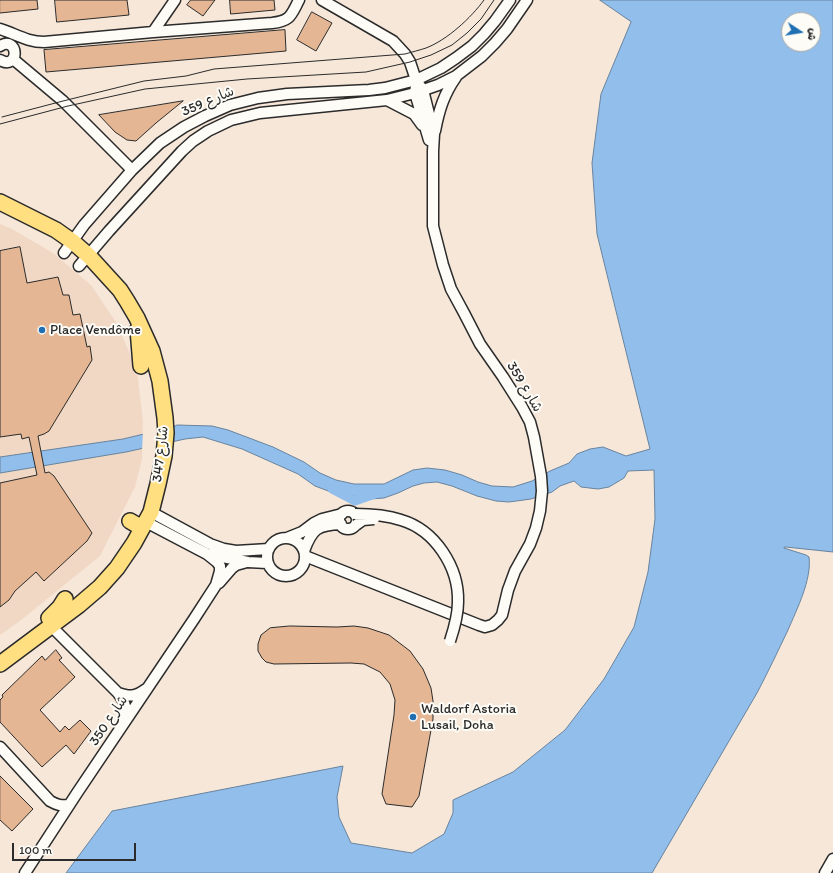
<!DOCTYPE html>
<meta charset="utf-8">
<style>
body{margin:0}
#map{position:relative;width:833px;height:873px;overflow:hidden;background:#f6e7d9;font-family:Itim,"Playpen Sans Arabic",sans-serif}
canvas{display:block}
.north{position:absolute;left:781px;top:12px;width:40px;height:40px;box-sizing:border-box;background:#fdfcf7;border:1px solid #a9a8a5;border-radius:50%;rotate:102deg;font-size:11px;font-weight:700;line-height:16px;text-align:center;color:#2b2b2b}
.north::after{content:'';display:block;margin:auto;width:14px;height:18px;background:#1f6fb2;clip-path:polygon(50% 0,100% 100%,50% 72%,0 100%)}
.scale{position:absolute;left:12px;top:843px;width:124px;height:18px;box-sizing:border-box;border:2px solid #2b2b2b;border-top:0;padding-left:5px;font-size:12px;line-height:14px;white-space:nowrap;color:#2b2b2b;-webkit-text-stroke:3px #fdfcf7;paint-order:stroke}
</style>
<div id="map">
<canvas width="833" height="873"></canvas>
<div class="north">ش</div>
<div class="scale">100 m</div>
</div>
<script>
const context = document.querySelector('canvas').getContext('2d');
context.lineJoin = 'round';
function paint(path, color) {
  context.fillStyle = color;
  context.fill(path, 'evenodd');
}
function strokePath(path, color, width, dash) {
  context.strokeStyle = color;
  context.lineWidth = width;
  context.lineCap = dash ? 'butt' : 'round';
  context.setLineDash(dash || []);
  context.stroke(path);
}
function write(font, color, halo, rows, align = 'center') {
  context.font = font + ' Itim,"Playpen Sans Arabic",sans-serif';
  context.lineWidth = 4;
  context.setLineDash([]);
  context.textBaseline = 'middle';
  context.strokeStyle = halo;
  context.fillStyle = color;
  for (const [text, x, y, turn = 0] of rows) {
    context.save();
    context.translate(x, y);
    context.rotate((+turn || 0) * Math.PI / 180);
    context.textAlign = isNaN(turn) ? turn : align;
    if (halo) context.strokeText(text, 0, 0);
    context.fillText(text, 0, 0);
    context.restore();
  }
}
paint(new Path2D(`
 M0 224 12 229 53 253 91 285 116 322 137 370 143 421 142 459 135 487 100 556 20 621 0 635Z`), '#f1d8c4');
const water = new Path2D(`
 M600 0H833V552L786 547H784V548L806 555 809 557C812 579 797 609 788 630 778 651 768 672 757 693L652 873H66L112 811 343 766 337 797 339 817 351 843 412 853 444 834 453 813V800L513 772 565 730 604 679 634 627 648 572 655 519 654 470 628 471 624 478 609 487 598 489 581 487 574 481 560 486 552 492 531 499 509 502 496 501 477 496 452 486 437 482 424 483 413 486 398 493 384 498 370 499 331 492 315 486 298 474 242 449 203 437 185 439 126 452 0 473V457L123 439 173 427 177 425 212 426 228 430 273 447 304 462 320 473 336 480 354 484H384L413 470 427 468 445 470 462 475 478 482 492 486 513 487 532 481 550 471 569 463 577 454 590 449 603 447 626 456 650 449 597 234 592 163 601 94 631 22ZM789 20H813V44H789Z`);
paint(water, '#91beeb');
strokePath(water, '#68839e', 1);
paint(new Path2D(`
 M171 426V444L142 450 143 432Z`), '#f6e7d9');
strokePath(new Path2D(`
 M332 489 355 501 375 494`), '#91beeb', 9);
const building = new Path2D(`
 M0 0H37L38 9 0 13Z
 M55 0H127L129 15 57 22Z
 M191 0H215L203 16 187 5Z
 M230 0H274L275 10 231 14Z
 M312 12 332 23 316 51 297 40Z
 M285 30 286 51 46 72 44 50Z
 M183 101 156 123 136 141 127 140 115 132 99 115Z
 M20 247 27 283 58 277 63 295H69L73 315 80 314 87 347 90 346 92 360 49 431 44 434 38 436 45 473 49 472 54 476 92 533 87 541 44 581 36 572 15 591 9 600 0 607V483L37 475 29 437 22 439 21 434 0 437V251Z
 M290 626 337 627 354 626 368 628 389 635 410 651 423 669 431 688 433 701V719L419 796 412 807 386 804 382 794 394 715 395 700 390 684 380 672 364 664 351 663 274 664 266 662 262 658 258 651V644L261 635 270 628Z
 M56 650 62 658 59 660 75 677 40 710 60 732 65 726 69 730 80 720 91 731 74 754 66 745 42 767 0 722V700L3 697 2 695 42 656 45 660Z
 M0 776 33 809 12 831 0 820Z`);
paint(building, '#e4b694');
strokePath(building, '#2b2b2b', 1);
const street = new Path2D(`
 M0 29C16 34 27 42 44 42L153 32 272 23C291 21 291 15 299 0
 M153 32 175 0
 M0 46C19 35 20 71 0 60
 M13 59 63 101 132 170
 M416 86 415 93 429 140
 M387 100 414 114 422 125
 M435 131C439 110 444 94 456 77
 M64 253 84 225 132 170 160 143 184 127 205 116 230 105 258 98 287 94 369 90 385 88 416 80 441 68 456 58 472 46 484 34 495 21 510 0
 M79 266 109 231 182 151 193 141 208 131 231 120 260 113 387 100 415 93 438 85 456 76 482 56 495 43 507 29 527 0
 M339 520a9 9 0 1 1 18 0a9 9 0 1 1-18 0Z
 M151 512 210 544 224 549 236 551 269 549
 M146 522 207 554 248 562 267 563
 M267 557a19 19 0 1 1 38 0a19 19 0 1 1-38 0Z
 M287 538 302 532 314 523 322 519 342 514
 M304 551C312 529 317 525 341 524
 M305 556 479 625 485 627 492 625 498 620 502 615 508 590 515 571 530 544 536 528 540 511 542 491 541 476 534 437 530 422 522 407 503 377 480 344 464 313 451 289 443 265 433 226V151L434 134 423 90 416 80 410 62 405 54 393 41 322 0
 M219 583 232 568 236 565 247 562
 M51 626 118 693C126 704 127 708 124 722
 M118 693C130 697 135 697 146 689
 M0 747 50 801C57 805 61 806 69 805
 M25 873 77 793 194 619 216 585 220 571V566L217 562 207 554
 M825 873 833 859`);
const primary = new Path2D(`
 M0 202 56 230 73 242 89 256 120 290 127 301 137 318 152 351 160 381 165 418 166 433 164 456 158 484 151 512 134 543 117 568 100 587 79 605 0 664
 M138 329 141 366
 M130 521 142 528
 M49 618 60 607 65 599`);
strokePath(street, '#2b2b2b', 13);
strokePath(primary, '#2b2b2b', 18);
strokePath(street, '#fdfcf7', 10);
strokePath(primary, '#ffdf80', 15);
strokePath(new Path2D(`
 M2 117 63 101 144 81 186 76 214 69 405 54C412 52 420 50 426 48 447 40 471 18 484 0
 M0 124 68 106 145 89 247 79 366 72 410 62 431 55 452 45 467 33 481 19 494 0`), '#2b2b2b', 1);
const streetBridge = new Path2D(`
 M355 514C371 514 386 515 401 520 435 530 459 567 458 602 458 615 454 629 450 641
 M356 525 363 520 374 519`);
strokePath(streetBridge, '#2b2b2b', 13, []);
strokePath(streetBridge, '#fdfcf7', 10);
for (const [x, y, r, color] of [
 [42,330,4,"#1f6fb2"],
 [413,717,4,"#1f6fb2"]
]) {
  const dot = new Path2D();
  dot.arc(x, y, r, 0, 2 * Math.PI);
  context.fillStyle = color;
  context.fill(dot);
  strokePath(dot, '#fdfcf7', 1.5);
}
write('14px', '#2b2b2b', '#fdfcf7', [
 ["شارع 359",208,102,-23],
 ["شارع 359",524,387,59],
 ["شارع 347",161,454,-83],
 ["شارع 350",109,721,-56]
]);
write('14px', '#2b2b2b', '#fdfcf7', [
 ["Place Vendôme",50,330],
 ["Waldorf Astoria",421,709],
 ["Lusail, Doha",421,725]
], 'left');
</script>
